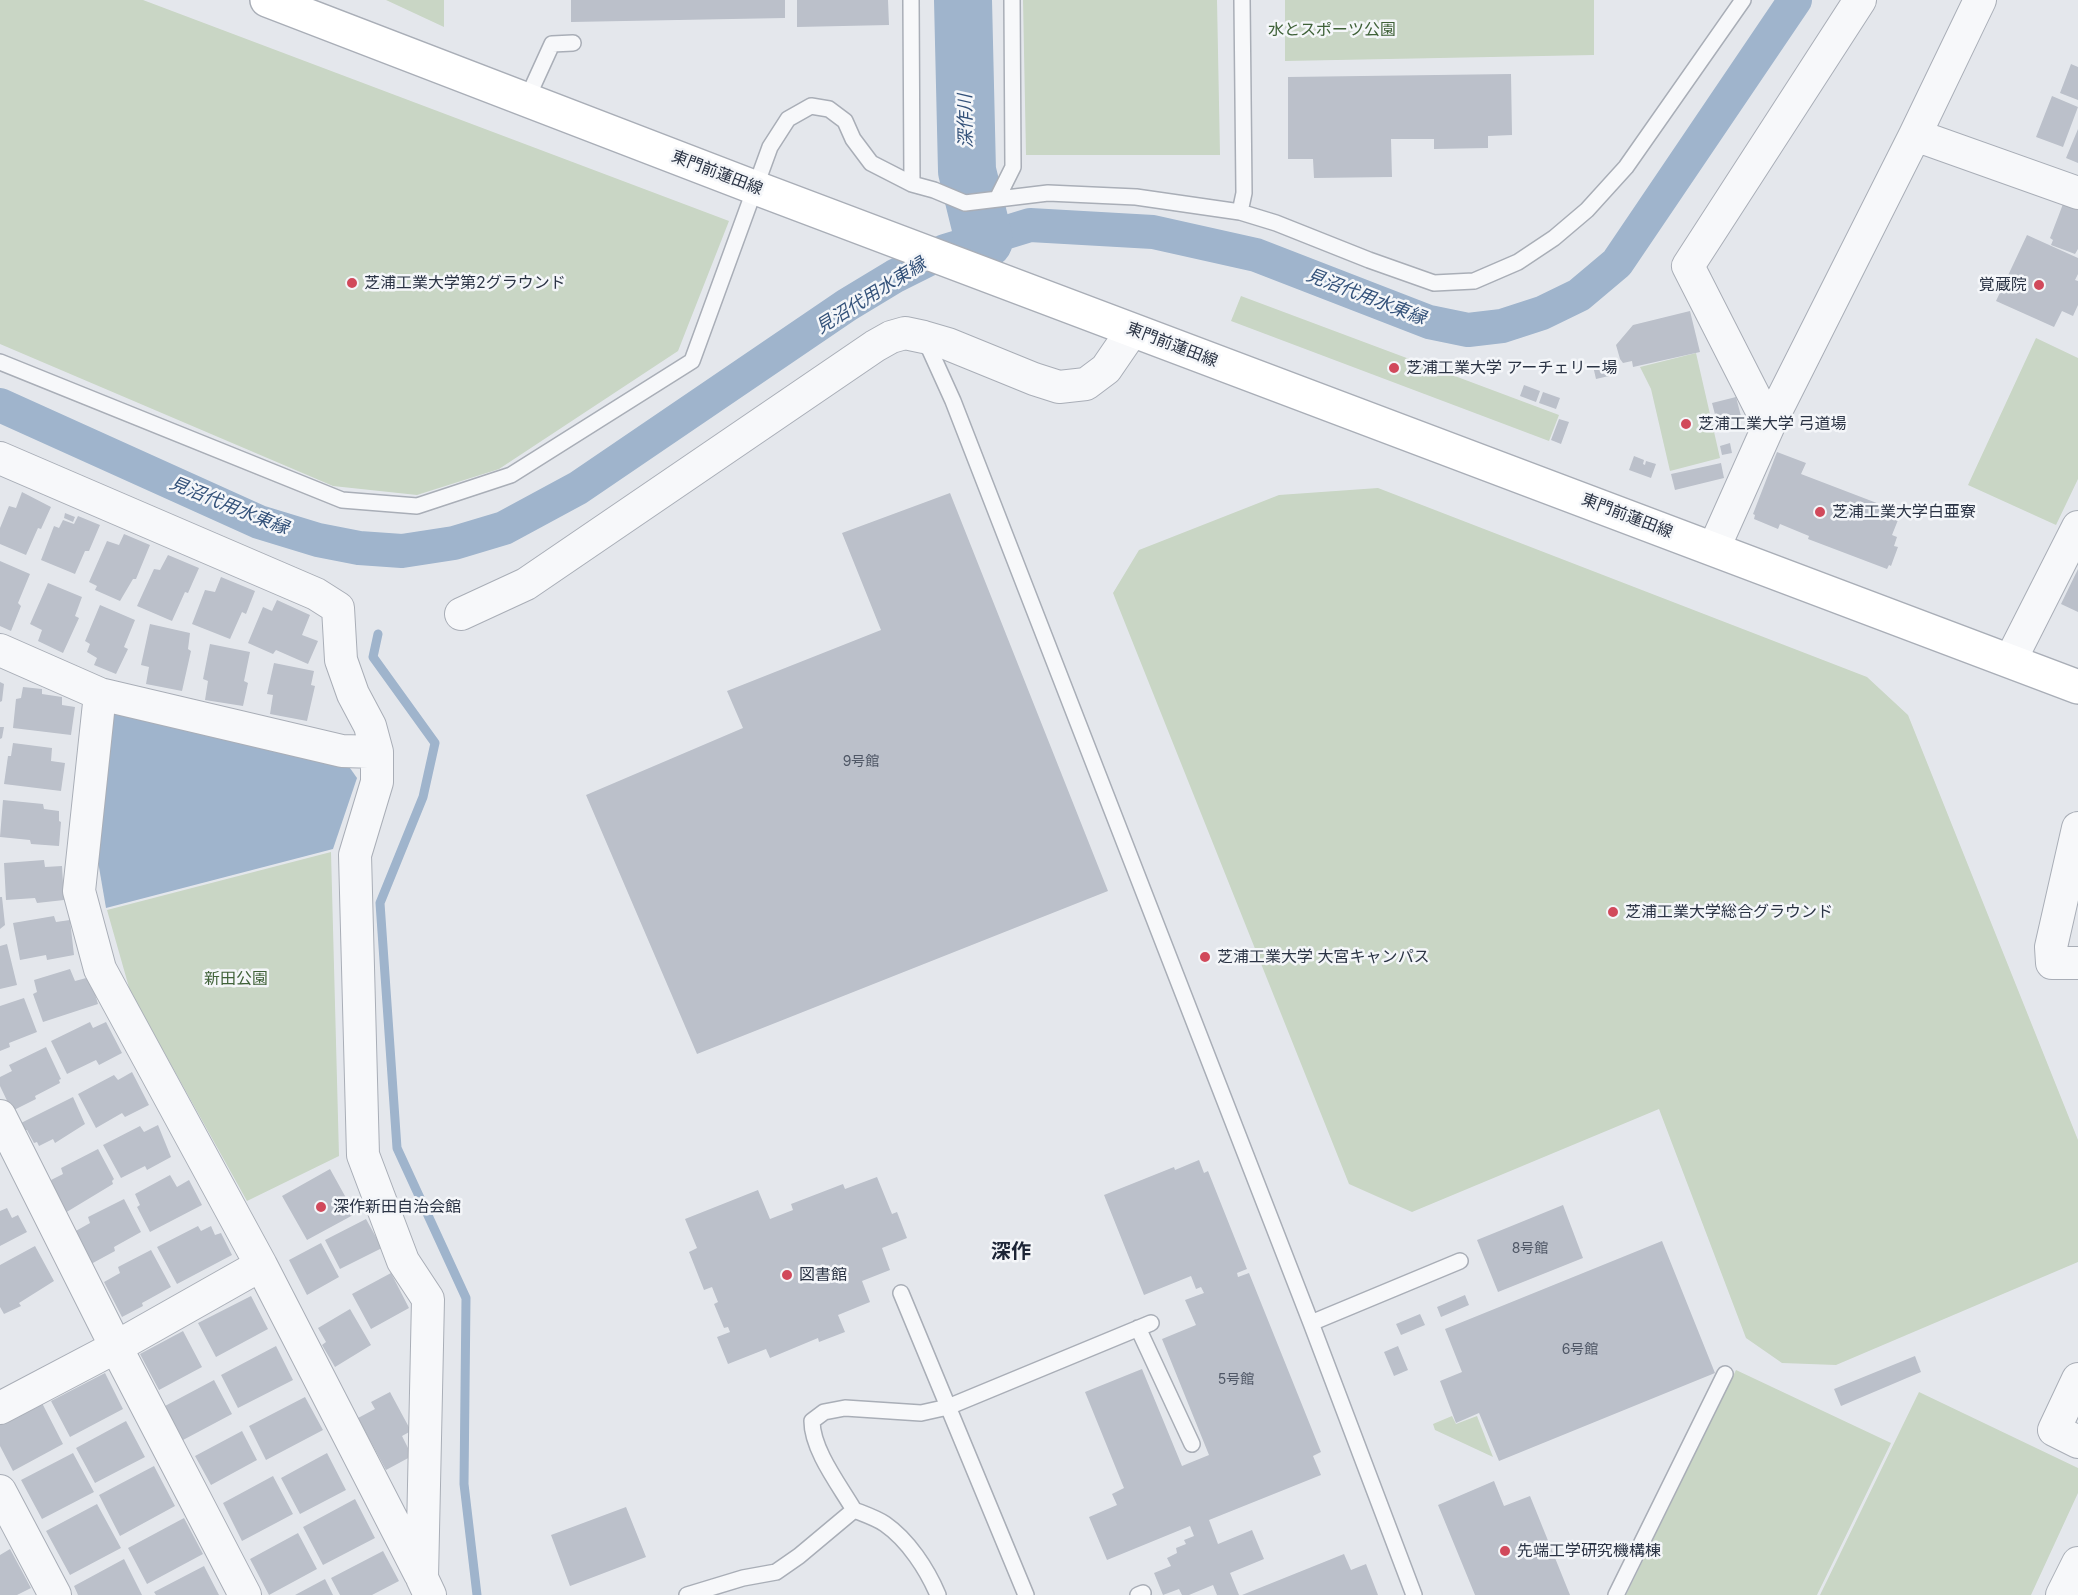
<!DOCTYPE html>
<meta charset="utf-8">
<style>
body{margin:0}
canvas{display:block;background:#e4e7ec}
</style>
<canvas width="2078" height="1595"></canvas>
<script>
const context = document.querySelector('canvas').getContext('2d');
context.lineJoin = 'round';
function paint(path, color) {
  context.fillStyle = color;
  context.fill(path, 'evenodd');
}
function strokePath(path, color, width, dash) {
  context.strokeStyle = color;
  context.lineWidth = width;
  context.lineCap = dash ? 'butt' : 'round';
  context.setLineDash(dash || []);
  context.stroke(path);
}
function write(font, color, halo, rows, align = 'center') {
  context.font = font + ' Inter,"Noto Sans JP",sans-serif';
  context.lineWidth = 5;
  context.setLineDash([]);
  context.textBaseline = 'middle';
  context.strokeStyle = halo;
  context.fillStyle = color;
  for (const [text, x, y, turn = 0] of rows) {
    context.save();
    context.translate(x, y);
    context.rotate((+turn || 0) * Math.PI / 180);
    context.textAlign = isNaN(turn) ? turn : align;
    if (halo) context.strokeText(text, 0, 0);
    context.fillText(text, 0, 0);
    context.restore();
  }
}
paint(new Path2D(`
 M0 0H143L729 221 678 351 499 469 417 495 333 486 0 344Z
 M386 0H444V27Z
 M1023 0H1217L1220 155H1026Z
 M1285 0H1594V55L1285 61Z
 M1241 296 1559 415 1549 441 1231 321Z
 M2036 338 2078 358V479L2056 525 1968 485Z
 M1696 353 1720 458 1670 471 1651 389 1640 367Z
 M1378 488 1867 677 1908 715 2078 1140V1262L1836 1365 1782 1363 1746 1338 1659 1109 1412 1212 1349 1184 1113 593 1139 550 1279 495Z
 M331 852 339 1156 247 1201 130 991 107 910Z
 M1736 1370 1891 1443 1817 1595H1626Z
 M1919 1392 2078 1468V1493L2031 1595H1820Z
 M1452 1416 1456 1424 1477 1416 1493 1457 1435 1430 1433 1424Z`), '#c9d6c5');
paint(new Path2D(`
 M119 709 345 761 357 778 333 849 106 908 95 844 105 723Z`), '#9fb4cc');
strokePath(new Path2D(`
 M378 634 373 657 435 743 423 797 380 903 397 1148 466 1298 464 1484 477 1595`), '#9fb4cc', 9);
strokePath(new Path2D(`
 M0 405 259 522 318 540 359 548 402 551 454 543 504 528 578 488 847 305 895 276 945 251 1030 225 1153 232 1256 255 1429 322 1468 330 1502 326 1542 313 1579 295 1617 263 1795 0`), '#9fb4cc', 34);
strokePath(new Path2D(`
 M963 0 967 171 984 240`), '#9fb4cc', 58);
paint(new Path2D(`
 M571 0H785V18L571 22Z
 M797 0H888L889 25 797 27Z
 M2071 64 2078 67V100L2060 93Z
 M1511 74 1512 135 1488 136V148L1434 149V139H1391L1392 177 1314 178 1313 159H1288V77Z
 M2052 96 2078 107 2063 147 2036 137Z
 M2078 129V163L2066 158Z
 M2063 204 2078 210V249L2075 254 2051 245 2053 240 2050 238Z
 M2027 235 2078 258V274L2075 280 2078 281V305L2073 316 2062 311 2054 327 1996 301Z
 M1690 311 1700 352 1633 367 1632 361 1623 363 1620 359 1616 345 1633 325Z
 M1610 362 1613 375 1596 379 1593 366Z
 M1524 385 1540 391 1536 402 1520 396Z
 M1543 392 1560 398 1556 409 1539 403Z
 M1736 397 1741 416 1717 422 1712 403Z
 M1559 419 1569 422 1561 444 1551 440Z
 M1730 443 1732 453 1722 455 1720 446Z
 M1777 452 1806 463 1801 474 1882 505 1880 509 1895 515 1893 518 1898 520 1892 535 1897 537 1894 546 1898 547 1891 566 1889 565 1887 569 1808 539 1809 536 1780 524 1778 529 1754 519 1755 515 1753 514Z
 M1634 456 1644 460 1643 464 1645 465 1646 461 1656 464 1651 478 1629 470Z
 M1721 463 1724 478 1675 490 1671 474Z
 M22 492 51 507 41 529 38 528 26 555 0 544V528L9 506 16 508Z
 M950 493 1108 891 697 1054 586 795 743 728 727 691 881 630 842 533Z
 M65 513 75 517 73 522 64 518Z
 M78 516 100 525 89 551H85L75 574 41 560 54 526 59 528 63 520 74 524Z
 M124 534 150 545 136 579H133L120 601 95 590 97 586 89 582 107 541 119 545Z
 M168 555 199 568 188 593 185 592 172 621 137 606 154 569 160 570Z
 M0 561 30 574 18 603 21 606 11 631 0 626Z
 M2078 569V612L2061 604Z
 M221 577 255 591 246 614 242 612 230 639 192 624 205 590 215 592Z
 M48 583 82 597 75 616 79 618 63 653 38 641 42 630 30 624Z
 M277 600 310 615 302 635 318 641 308 664 276 650 273 654 248 643 263 607 272 611Z
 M100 605 135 620 124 647 128 649 116 674 94 665 97 658 87 652 90 644 85 641Z
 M150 624 190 633 188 649 191 651 182 691 146 684 149 667 141 665Z
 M210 644 250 652 244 681 248 683 243 706 205 700 208 681 203 679Z
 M274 663 314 671 311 685 315 686 307 721 270 714 273 695 267 694Z
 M0 682 4 684 2 701 0 702Z
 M23 687 42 689V694L62 697V705L75 707 71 735 13 728 16 699 21 698Z
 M0 727H4L2 738 0 739Z
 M13 743 52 748 51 761 65 763 61 791 4 784 8 756H11Z
 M3 800 43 804 44 809 59 811V821L61 822 59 846 31 844 30 840 0 837Z
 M44 860 45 867 62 866 64 900 37 903 35 898 6 900 4 863Z
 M0 897H2L5 925 0 929Z
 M54 916 56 922 70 920 74 955 47 960 46 955 20 960 13 923Z
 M7 944 17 985 0 989V946Z
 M70 969 75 981 90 977 98 1004 43 1022 33 994 37 992 34 980Z
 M24 998 37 1032 9 1043 10 1047 0 1051V1006Z
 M90 1022 93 1028 106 1022 122 1053 99 1065 96 1060 67 1074 51 1041Z
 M46 1047 61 1079 59 1080 60 1083 35 1096 36 1099 12 1111 0 1086V1077L12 1071 9 1065Z
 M132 1072 149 1105 125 1117 122 1113 96 1128 78 1094 114 1075 118 1080Z
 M73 1097 85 1124 55 1143 53 1139 39 1146 37 1142 34 1143 27 1130H24L21 1123Z
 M158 1125 171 1157 147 1170 145 1166 121 1178 103 1145 140 1126 144 1132Z
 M98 1149 114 1179 112 1181 113 1184 65 1213 53 1191 55 1189 51 1180 63 1174 61 1168Z
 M1199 1160 1204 1173 1208 1171 1247 1269 1237 1273 1238 1277 1249 1273 1321 1452 1313 1456 1321 1475 1209 1520 1218 1544 1252 1530 1264 1559 1230 1573 1239 1595H1217L1213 1585 1189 1595H1182L1179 1589 1163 1595 1154 1573 1171 1566 1167 1558 1177 1553 1176 1548 1186 1544 1184 1540 1194 1536 1190 1526 1107 1560 1089 1517 1117 1505 1112 1494 1124 1488 1085 1392 1142 1369 1182 1466 1209 1455 1162 1339 1196 1325 1185 1300 1204 1293 1201 1287 1196 1289 1191 1276 1144 1295 1104 1195 1174 1167 1175 1170Z
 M330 1169 355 1214 307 1240 282 1196Z
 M170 1175 177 1187 189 1180 202 1205 150 1232 137 1207 140 1205 135 1194Z
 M877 1177 892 1214 897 1212 907 1238 882 1248 890 1270 862 1281 870 1302 838 1315 845 1332 819 1342 818 1338 770 1358 766 1349 728 1364 717 1337 730 1332 728 1327 724 1328 714 1304 718 1302 712 1287 704 1290 689 1252 697 1248 685 1219 758 1190 770 1219 793 1210 791 1204 843 1184 845 1189Z
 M124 1199 141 1232 114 1247 115 1251 91 1264 74 1232 90 1223 88 1217Z
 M1563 1205 1583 1258 1498 1292 1477 1240Z
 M7 1208 12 1218 18 1215 27 1232 0 1246V1211Z
 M366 1219 382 1248 340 1269 325 1240Z
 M198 1226 201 1231 211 1226 215 1235 221 1233 232 1255 177 1284 157 1247Z
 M1662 1241 1715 1373 1499 1461 1479 1413 1456 1423 1440 1381 1462 1372 1445 1329Z
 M321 1243 339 1277 307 1295 289 1260Z
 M35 1246 54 1281 19 1303 21 1306 4 1314 0 1307V1265Z
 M151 1250 171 1287 142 1303 143 1306 122 1317 104 1282 120 1273 118 1267Z
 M391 1273 409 1308 371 1329 352 1294Z
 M1465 1295 1469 1305 1441 1317 1437 1307Z
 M251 1296 268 1329 216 1357 198 1323Z
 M350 1309 371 1345 335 1367 322 1345 326 1342 318 1328Z
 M1420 1314 1425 1325 1401 1335 1396 1324Z
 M183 1331 202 1367 159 1390 140 1354Z
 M276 1346 293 1380 238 1408 221 1375Z
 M1398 1346 1408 1370 1394 1376 1384 1352Z
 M1915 1356 1921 1372 1841 1406 1834 1389Z
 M105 1373 123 1409 70 1437 51 1401Z
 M214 1380 232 1414 183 1440 165 1406Z
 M390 1392 411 1431 402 1436 412 1456 386 1470 358 1418 375 1409 371 1402Z
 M305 1397 323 1430 266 1460 249 1426Z
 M42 1403 63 1444 13 1471 0 1446V1425Z
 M126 1421 145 1457 95 1483 76 1448Z
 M242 1431 257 1460 211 1485 195 1456Z
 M73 1453 94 1492 42 1519 21 1480Z
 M327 1453 346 1490 300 1514 281 1478Z
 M154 1466 175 1506 120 1536 99 1495Z
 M273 1476 293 1514 242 1541 223 1503Z
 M1494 1481 1504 1506 1530 1496 1570 1595H1475L1438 1505Z
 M355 1499 375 1538 323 1565 303 1527Z
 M97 1504 121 1548 70 1575 46 1531Z
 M626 1507 646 1557 570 1586 551 1535Z
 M184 1518 203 1554 147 1584 128 1548Z
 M298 1533 317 1569 269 1595 250 1559Z
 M10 1549 31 1588 17 1595H0V1555Z
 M383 1551 399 1581 372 1595H340L331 1578Z
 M1344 1554 1351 1570 1366 1564 1378 1595H1242Z
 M124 1559 142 1595H78L74 1586Z
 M204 1566 219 1595H156L154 1592Z
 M325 1579 333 1595H295Z`), '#bbc0ca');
const service = new Path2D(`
 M911 0 912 184
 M526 101 552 44 573 43
 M997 199 1013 167 1012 0
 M1240 212 1244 193 1242 0
 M924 337 953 401 1311 1323 1414 1595
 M0 362 342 500 417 506 511 475 692 361 770 147 788 119 811 106 829 109 845 121 853 139 871 163 912 184 934 190 965 203 1048 193 1136 197 1240 212 1276 223 1369 260 1434 283 1474 281 1518 262 1554 238 1587 210 1626 167 1743 0
 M901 1293 1026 1595
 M1311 1323 1460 1261
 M1138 1328 1192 1444
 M854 1510C840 1486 812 1450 812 1421L824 1412 845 1408 921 1413 948 1407 1151 1323
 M687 1595 743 1578 776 1572 799 1556 854 1510C864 1514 876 1518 885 1524 908 1540 927 1569 938 1595
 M1138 1595 1143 1593
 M1616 1595 1725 1374`);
const minor = new Path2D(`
 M1915 135 2078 193
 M1769 425 1688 266 1860 0
 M0 458 316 594 338 608 341 660 353 694 370 726 377 752V782L355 855 363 1155 403 1261 428 1299 422 1578 430 1595
 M1714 548 1769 425 1915 135 1980 0
 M461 614 526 584 875 346 891 337 905 333 924 337 948 344 1034 379 1059 387 1086 384 1106 369 1132 331
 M0 650 100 694 342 751 377 752
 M2010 661 2078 527
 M100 694 79 891 100 969 261 1265 420 1574
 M2078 828 2051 947 2052 963H2078
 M0 1116 116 1347 245 1595
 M2078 1379 2054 1430 2078 1442
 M0 1408 116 1347 261 1265
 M0 1491 55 1595
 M2062 1595 2078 1563`);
const secondary = new Path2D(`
 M267 0 756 188 2078 687`);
strokePath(service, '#a9aeb7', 18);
strokePath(minor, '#a9aeb7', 34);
strokePath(secondary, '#a9aeb7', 36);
strokePath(service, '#f7f8fa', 15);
strokePath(minor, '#f7f8fa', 32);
strokePath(secondary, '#fff', 33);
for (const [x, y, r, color] of [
 [352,283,6,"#d1495b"],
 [2039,285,6,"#d1495b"],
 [1394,368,6,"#d1495b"],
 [1686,424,6,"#d1495b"],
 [1820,512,6,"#d1495b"],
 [1613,912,6,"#d1495b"],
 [1205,957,6,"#d1495b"],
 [321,1207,6,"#d1495b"],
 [787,1275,6,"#d1495b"],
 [1505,1551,6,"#d1495b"]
]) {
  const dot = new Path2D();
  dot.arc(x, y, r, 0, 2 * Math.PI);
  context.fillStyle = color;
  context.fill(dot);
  strokePath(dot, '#f4f6f9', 2);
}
write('14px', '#4f5766', null, [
 ["9号館",861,762],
 ["8号館",1530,1249],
 ["6号館",1580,1350],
 ["5号館",1236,1380]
]);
write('16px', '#3f6138', '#f4f6f9', [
 ["水とスポーツ公園",1332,30],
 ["新田公園",236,979]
]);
write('16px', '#2b3445', '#f4f6f9', [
 ["東門前蓮田線",717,173,21],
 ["東門前蓮田線",1172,345,21],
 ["東門前蓮田線",1627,516,21]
]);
write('16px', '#2b3445', '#f4f6f9', [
 ["芝浦工業大学第2グラウンド",364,283],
 ["覚蔵院",2027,285,"right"],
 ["芝浦工業大学 アーチェリー場",1406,368],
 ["芝浦工業大学 弓道場",1698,424],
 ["芝浦工業大学白亜寮",1832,512],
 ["芝浦工業大学総合グラウンド",1625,912],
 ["芝浦工業大学 大宮キャンパス",1217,957],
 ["深作新田自治会館",333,1207],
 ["図書館",799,1275],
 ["先端工学研究機構棟",1517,1551]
], 'left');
write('italic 18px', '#34527a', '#f4f6f9', [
 ["深作川",966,121,-91],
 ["見沼代用水東縁",871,296,-32],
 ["見沼代用水東縁",1366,297,21],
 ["見沼代用水東縁",229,506,22]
]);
write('bold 20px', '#1d2536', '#f4f6f9', [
 ["深作",1011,1252]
]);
</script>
